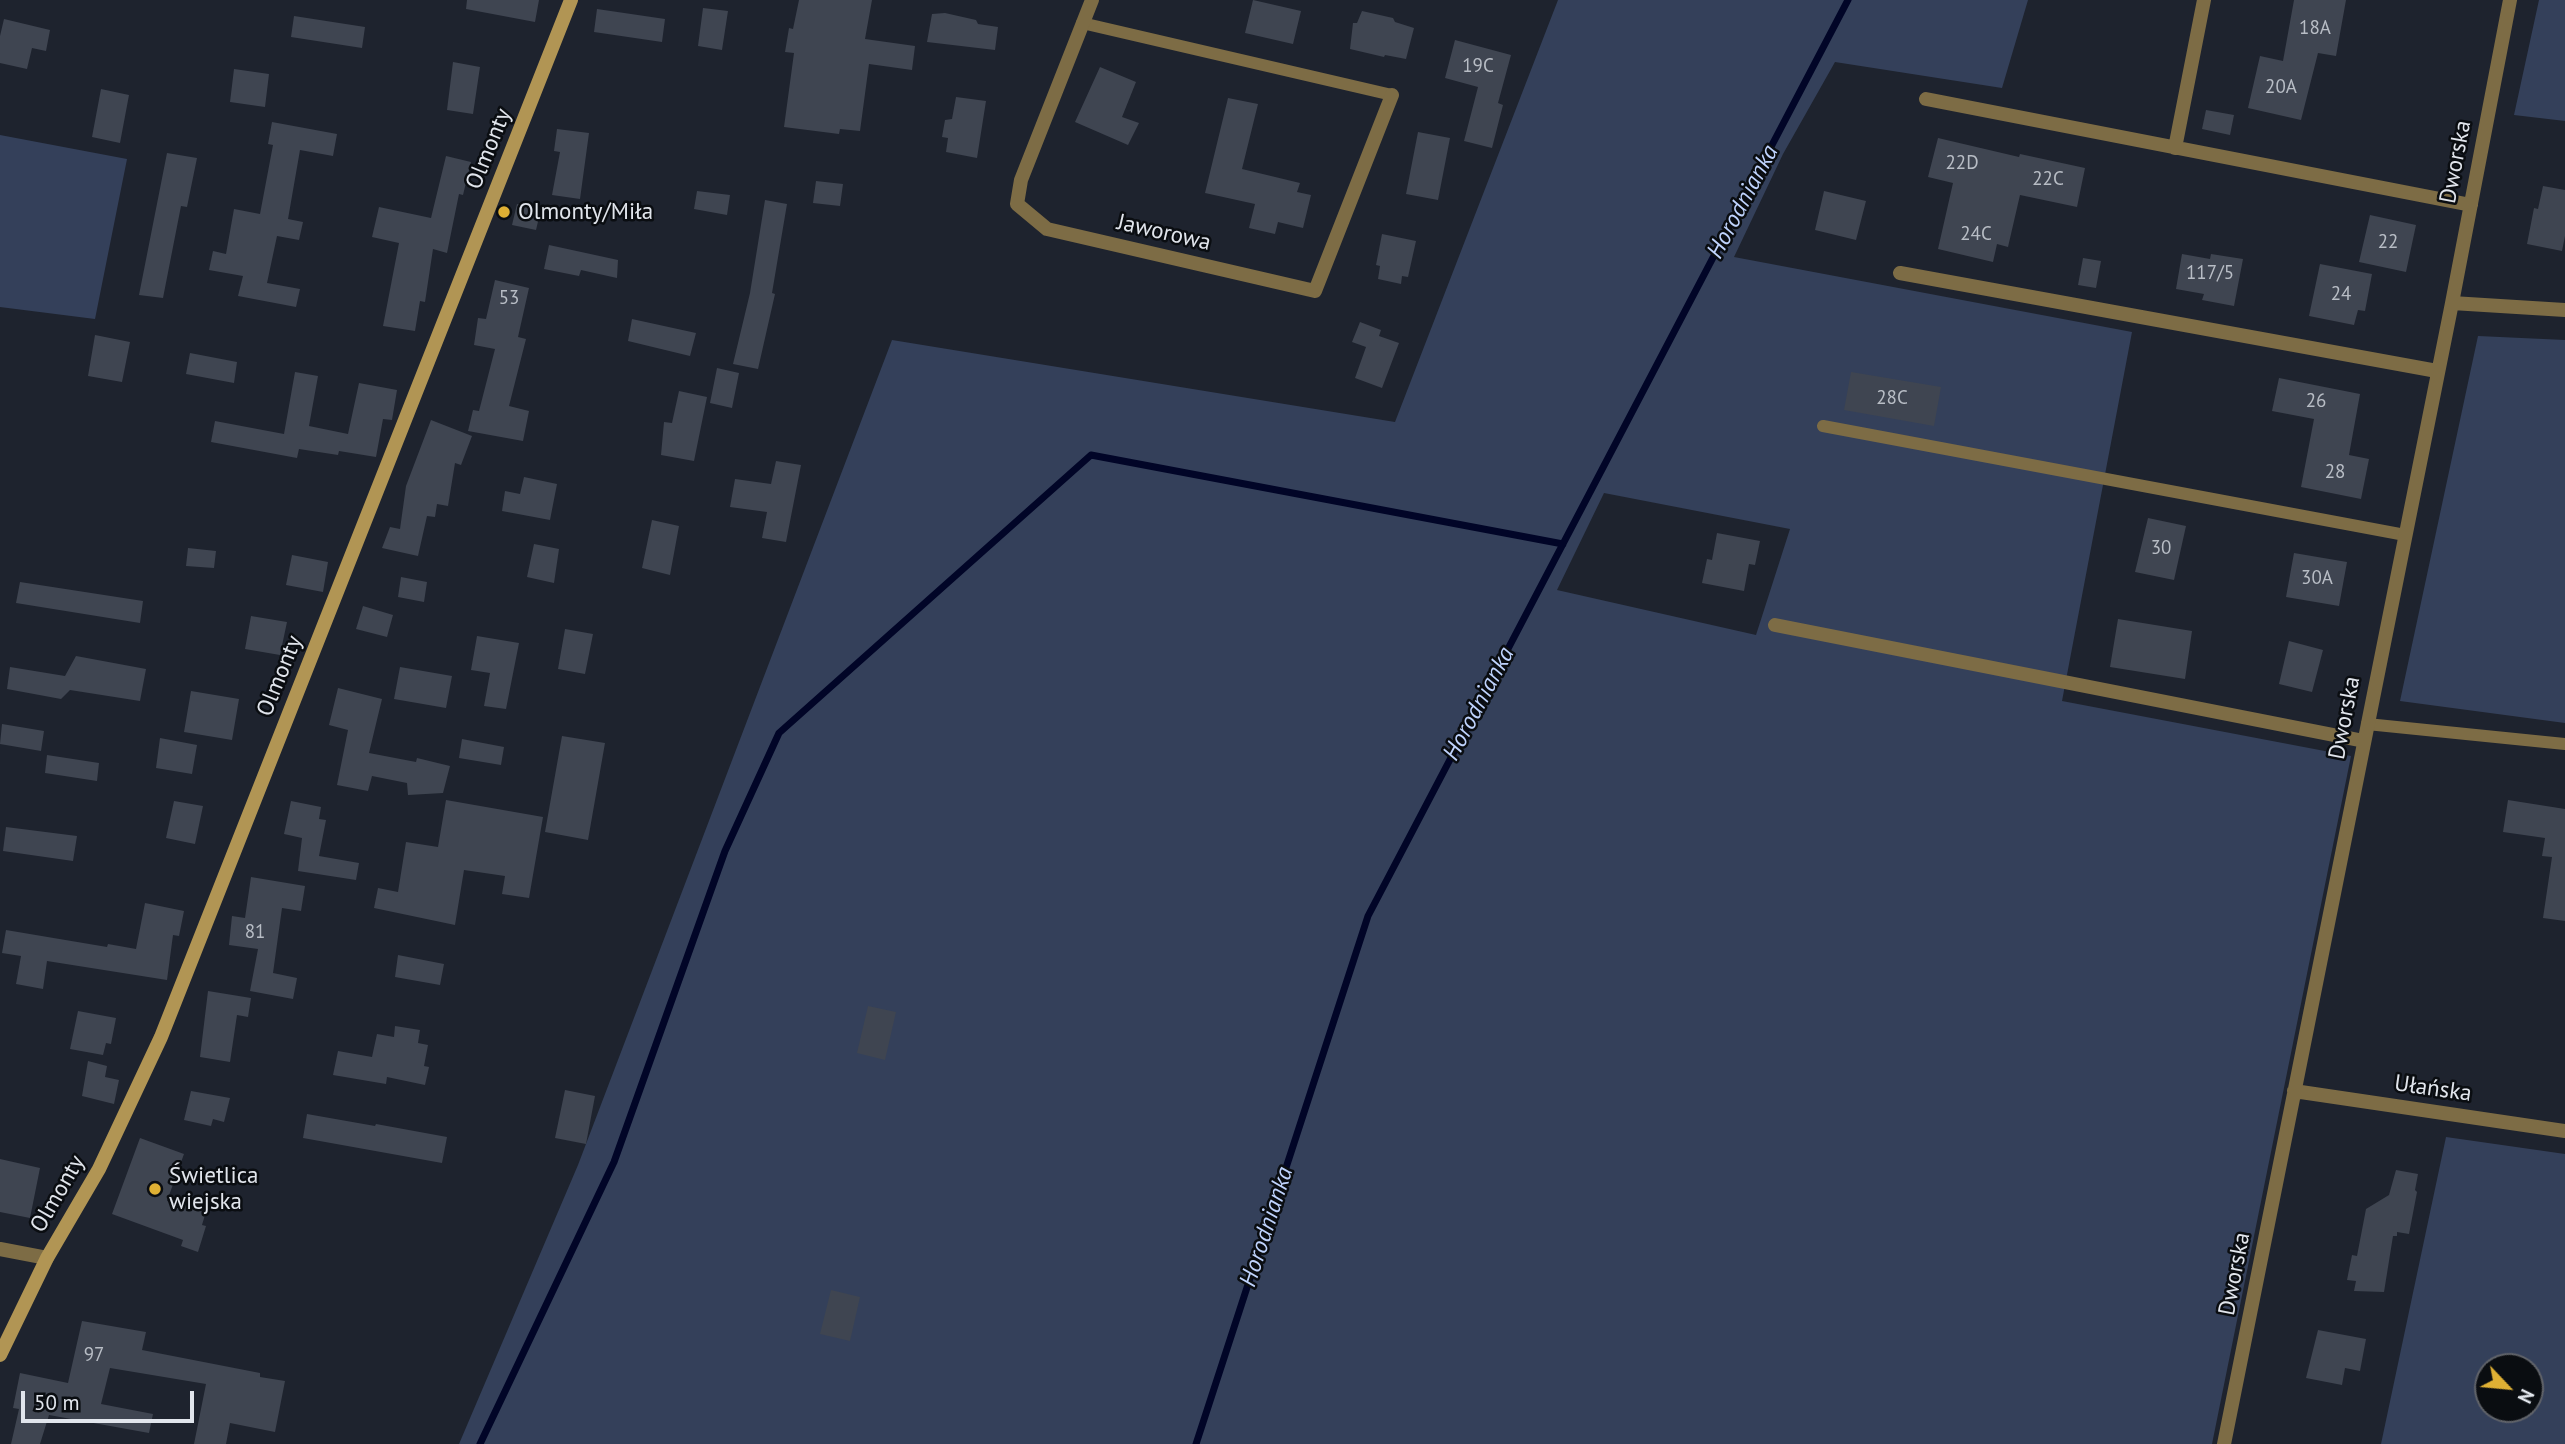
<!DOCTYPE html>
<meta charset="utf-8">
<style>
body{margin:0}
#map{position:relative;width:2565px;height:1444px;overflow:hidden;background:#1e232e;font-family:"PT Sans",sans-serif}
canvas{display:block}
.north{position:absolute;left:2474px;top:1353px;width:70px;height:70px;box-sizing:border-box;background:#0a0d11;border:2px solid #606369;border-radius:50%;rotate:116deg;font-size:19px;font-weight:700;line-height:28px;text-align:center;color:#e1e5ec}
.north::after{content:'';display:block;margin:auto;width:24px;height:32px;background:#dfb034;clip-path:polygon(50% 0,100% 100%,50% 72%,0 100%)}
.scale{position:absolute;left:21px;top:1391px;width:173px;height:32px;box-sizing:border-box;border:4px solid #e1e5ec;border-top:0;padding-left:9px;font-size:21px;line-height:24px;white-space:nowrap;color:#e1e5ec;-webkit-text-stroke:5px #0a0d11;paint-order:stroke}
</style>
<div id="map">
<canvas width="2565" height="1444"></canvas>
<div class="north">N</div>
<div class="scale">50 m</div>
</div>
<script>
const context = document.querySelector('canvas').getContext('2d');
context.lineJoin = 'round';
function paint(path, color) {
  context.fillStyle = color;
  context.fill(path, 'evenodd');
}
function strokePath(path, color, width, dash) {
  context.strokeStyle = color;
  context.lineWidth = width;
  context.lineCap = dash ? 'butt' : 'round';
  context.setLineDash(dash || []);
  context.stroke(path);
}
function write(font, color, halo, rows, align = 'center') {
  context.font = font + ' "PT Sans",sans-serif';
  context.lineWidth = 5;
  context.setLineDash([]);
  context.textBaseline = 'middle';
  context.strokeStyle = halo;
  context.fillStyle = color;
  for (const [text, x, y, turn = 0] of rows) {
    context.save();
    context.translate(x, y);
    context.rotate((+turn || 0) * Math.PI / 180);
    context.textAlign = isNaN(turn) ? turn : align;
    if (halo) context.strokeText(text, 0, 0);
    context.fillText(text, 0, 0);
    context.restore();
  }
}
paint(new Path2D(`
 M1558 0H2028L2002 88 1835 62 1783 154 1734 257 2132 332 2062 701 2351 756 2212 1444H459L578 1165 892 340 1395 422ZM1604 493 1790 529 1756 635 1557 590Z
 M2539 0H2565V121L2514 115Z
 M0 135 127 159 95 319 0 307Z
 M2478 336 2565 340V723L2400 701Z
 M2446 1137 2565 1154V1444H2381ZM2488 1367H2530V1409H2488Z`), '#34405a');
strokePath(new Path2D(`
 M480 1444 614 1162 725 851 779 733 1091 455 1563 544
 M1196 1444 1368 916 1848 0`), '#010527', 7);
paint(new Path2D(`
 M467 0H539L535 22 466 9Z
 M799 0H872L865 39 915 46 912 70 869 64 860 131 840 129 839 134 784 127 794 53 785 52 789 28 793 29Z
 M1253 0 1301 11 1293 44 1245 33Z
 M2294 0H2346L2336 56 2318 53 2301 120 2248 108 2260 56 2283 61Z
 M703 8 728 11 722 50 698 46Z
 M597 9 665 19 662 42 594 32Z
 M1362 11 1393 18 1395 22 1414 28 1406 59 1385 55 1384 57 1350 49 1353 23H1357Z
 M945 13 976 20 978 24 998 27 995 50 927 42 932 14Z
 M294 16 365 27 362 48 291 37Z
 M4 19 50 30 46 51 32 48 27 69 0 63V36Z
 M1455 40 1511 55 1498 103 1503 105 1492 148 1464 141 1478 87 1445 78Z
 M453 62 480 67 473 114 447 110Z
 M1100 67 1136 82 1122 117 1139 123 1128 145 1075 122Z
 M234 69 269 74 265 107 230 102Z
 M101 89 129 95 120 143 92 137Z
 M956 97 986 101 977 158 946 152 948 138 942 137 945 120 952 119Z
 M1228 98 1258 104 1242 169 1300 183 1297 192 1311 195 1303 228 1278 222 1275 234 1249 228 1255 204 1205 193Z
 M2206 110 2234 115 2230 135 2202 129Z
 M272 122 337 134 333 156 300 150 288 219 303 222 299 240 277 236 267 283 300 289 296 307 238 296 243 276 209 270 213 251 226 254 234 209 260 214 273 145 268 144Z
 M557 129 589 133 580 199 552 195 560 152 554 151Z
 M1418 132 1450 138 1438 200 1406 194Z
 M1938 138 2019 157 2020 154 2085 168 2077 207 2020 195 2008 247 1997 244 1993 262 1938 249 1953 183 1928 177Z
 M167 153 197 158 187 207 181 206 163 298 139 295Z
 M446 156 471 162 463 195 459 194 447 253 433 249 425 302 420 301 415 331 383 326 399 243 372 237 379 207 431 218Z
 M816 181 843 184 840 206 813 203Z
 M2543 186 2565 190V236L2562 251 2527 244 2534 208 2538 209Z
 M697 191 730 195 727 215 694 209Z
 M1824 191 1866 201 1856 240 1815 230Z
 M765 200 787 204 772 293 775 294 758 369 733 364 750 293Z
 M517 204 541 209 536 230 512 225Z
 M2370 215 2416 225 2406 272 2359 262Z
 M1382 234 1416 241 1408 277 1402 276 1401 284 1378 279 1380 266 1376 265Z
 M549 245 618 260 617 278 581 270 579 276 544 269Z
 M2182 254 2210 259 2211 254 2243 259 2234 306 2202 300 2204 294 2176 289Z
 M2083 258 2101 261 2096 288 2078 285Z
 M2320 264 2372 274 2365 311 2358 310 2354 325 2309 316Z
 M495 280 529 288 518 337 526 339 509 406 529 411 523 441 468 431 473 410 479 411 495 349 474 345 478 318 486 319Z
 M632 319 696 333 690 356 628 341Z
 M1360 322 1381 330 1379 336 1399 343 1382 388 1355 378 1366 347 1352 342Z
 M95 335 130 342 122 382 88 376Z
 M190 353 237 362 234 383 186 374Z
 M717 368 739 373 732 408 710 403Z
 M295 372 318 376 309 426 348 434 359 383 397 390 392 420 383 419 376 457 339 451 338 455 299 449 297 458 211 442 215 421 284 434Z
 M1851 372 1941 387 1934 426 1844 410Z
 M2279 378 2360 394 2349 455 2369 459 2361 499 2301 487 2314 419 2272 411Z
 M679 391 707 397 694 461 661 455 664 422 672 423Z
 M431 420 472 436 461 465 455 463 448 506 437 504 435 517 427 516 418 556 382 548 390 527 400 529 406 486Z
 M776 461 801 465 786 542 762 538 767 512 730 507 735 479 771 484Z
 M524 477 557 484 550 520 502 511 505 491 520 494Z
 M2148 518 2186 526 2174 580 2135 572Z
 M652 520 679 526 670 575 642 568Z
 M1717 533 1760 541 1755 565 1749 564 1744 591 1702 583 1707 559 1712 560Z
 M534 544 559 549 554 583 527 577Z
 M188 548 216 551 214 568 186 566Z
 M2294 553 2347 562 2339 606 2286 597Z
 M292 555 328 562 323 592 286 585Z
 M401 577 427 582 424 602 398 597Z
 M20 582 143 601 140 623 16 603Z
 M363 606 393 615 387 637 356 629Z
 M251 616 287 622 280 655 245 649Z
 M2118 619 2192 631 2185 679 2110 667Z
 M565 629 593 634 585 674 558 669Z
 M477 636 519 643 506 709 484 706 490 673 471 670Z
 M2289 641 2323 650 2312 692 2279 684Z
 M76 656 146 669 140 701 70 690 61 699 7 689 10 667 65 676Z
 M400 667 452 676 446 708 394 699Z
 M338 688 382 699 369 753 416 762 417 758 450 766 443 793 408 795 407 783 372 776 368 791 337 785 348 730 329 725Z
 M191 691 239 699 232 740 184 732Z
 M2 724 44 731 41 751 0 744Z
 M562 736 605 743 588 840 545 832Z
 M160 738 197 745 192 774 156 768Z
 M462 739 504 747 501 765 459 758Z
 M47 755 99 763 97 781 45 773Z
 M446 800 543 817 529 898 502 894 505 876 464 870 455 925 374 908 378 888 398 892 406 842 438 847Z
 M2508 800 2565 809V921L2543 918 2552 857 2542 856 2545 838 2503 832Z
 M174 801 203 806 195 844 166 838Z
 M291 801 321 807 319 819 326 820 319 856 359 863 356 880 298 871 302 838 284 834Z
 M6 827 77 836 73 861 3 851Z
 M251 877 305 886 301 911 282 908 273 973 297 978 293 999 250 991 258 949 229 945 232 916 245 918Z
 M145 903 184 911 179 936 173 935 167 980 47 961 43 989 16 984 21 956 2 953 6 930 107 947 108 944 136 949Z
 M398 955 444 964 440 985 395 977Z
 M208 991 251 998 248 1017 237 1015 230 1062 200 1057Z
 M868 1006 896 1012 885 1060 857 1053Z
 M78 1011 116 1018 111 1044 106 1043 103 1055 70 1049Z
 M395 1026 420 1030 418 1043 428 1045 424 1066 429 1067 425 1085 387 1077 386 1084 333 1075 338 1051 372 1057 377 1034 394 1037Z
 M88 1061 107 1066 105 1077 119 1080 114 1104 82 1096Z
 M565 1090 595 1096 586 1144 555 1138Z
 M191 1091 230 1098 224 1122 213 1119 211 1126 184 1120Z
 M307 1114 375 1126 376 1124 447 1137 442 1163 303 1138Z
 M140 1138 184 1154 167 1201 207 1208 202 1225 206 1226 198 1252 181 1246 183 1240 112 1214Z
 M0 1159 40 1168 30 1218 0 1212Z
 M2396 1170 2418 1174 2415 1190 2417 1192 2409 1234 2397 1232V1236H2393L2384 1292 2354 1291 2356 1281 2347 1280 2352 1255 2357 1256 2366 1209 2389 1195Z
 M831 1290 860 1297 850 1341 820 1334Z
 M82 1321 146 1332 142 1350 260 1373V1377L285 1381 275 1432 230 1423 226 1444H194L206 1384 110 1368 101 1404 153 1414 149 1433 49 1415 40 1444H11L19 1409 13 1408 20 1373 68 1383Z
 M2318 1330 2366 1339 2360 1371 2345 1368 2342 1385 2306 1378Z`), '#3f4551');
strokePath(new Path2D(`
 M1082 23 1392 95
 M1823 426 2405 535
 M2367 724 2565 744`), '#7d6c45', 12);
strokePath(new Path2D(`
 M1092 0 1021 180 1017 204 1047 229 1315 291 1392 95
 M1926 99 2471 205
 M2175 148 2204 0
 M1900 273 2437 371
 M2452 303 2565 310
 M1775 625 2364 741
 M2294 1091 2565 1131
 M0 1249 47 1258
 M2224 1444 2452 303 2510 0`), '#7d6c45', 14);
strokePath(new Path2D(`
 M0 1355 47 1258 99 1169 161 1037 571 0`), '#b19554', 14);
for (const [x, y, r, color] of [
 [504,212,7,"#dfb034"],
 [155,1189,7,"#dfb034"]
]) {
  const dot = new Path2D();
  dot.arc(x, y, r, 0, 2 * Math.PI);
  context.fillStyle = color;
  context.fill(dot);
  strokePath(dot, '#0a0d11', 2.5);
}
write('19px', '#b8bdc5', null, [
 ["18A",2315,29],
 ["19C",1478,67],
 ["20A",2281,88],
 ["22D",1962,164],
 ["22C",2048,180],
 ["24C",1976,235],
 ["22",2388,243],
 ["117/5",2210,274],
 ["24",2341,295],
 ["53",509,299],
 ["28C",1892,399],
 ["26",2316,402],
 ["28",2335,473],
 ["30",2161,549],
 ["30A",2317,579],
 ["81",255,933],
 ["97",94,1356]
]);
write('23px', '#e1e5ec', '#0a0d11', [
 ["Olmonty",489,149,-68],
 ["Dworska",2456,162,-79],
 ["Jaworowa",1164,233,13],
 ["Olmonty",280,676,-68],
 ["Dworska",2345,718,-79],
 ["Ułańska",2433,1089,8],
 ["Olmonty",58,1194,-60],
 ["Dworska",2235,1274,-79]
]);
write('23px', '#e1e5ec', '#0a0d11', [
 ["Olmonty/Miła",518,212],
 ["Świetlica",169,1176],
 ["wiejska",169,1202]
], 'left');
write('italic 24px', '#bfd3fd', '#0a0d11', [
 ["Horodnianka",1743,202,-62],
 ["Horodnianka",1479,704,-62],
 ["Horodnianka",1267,1227,-72]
]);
</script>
